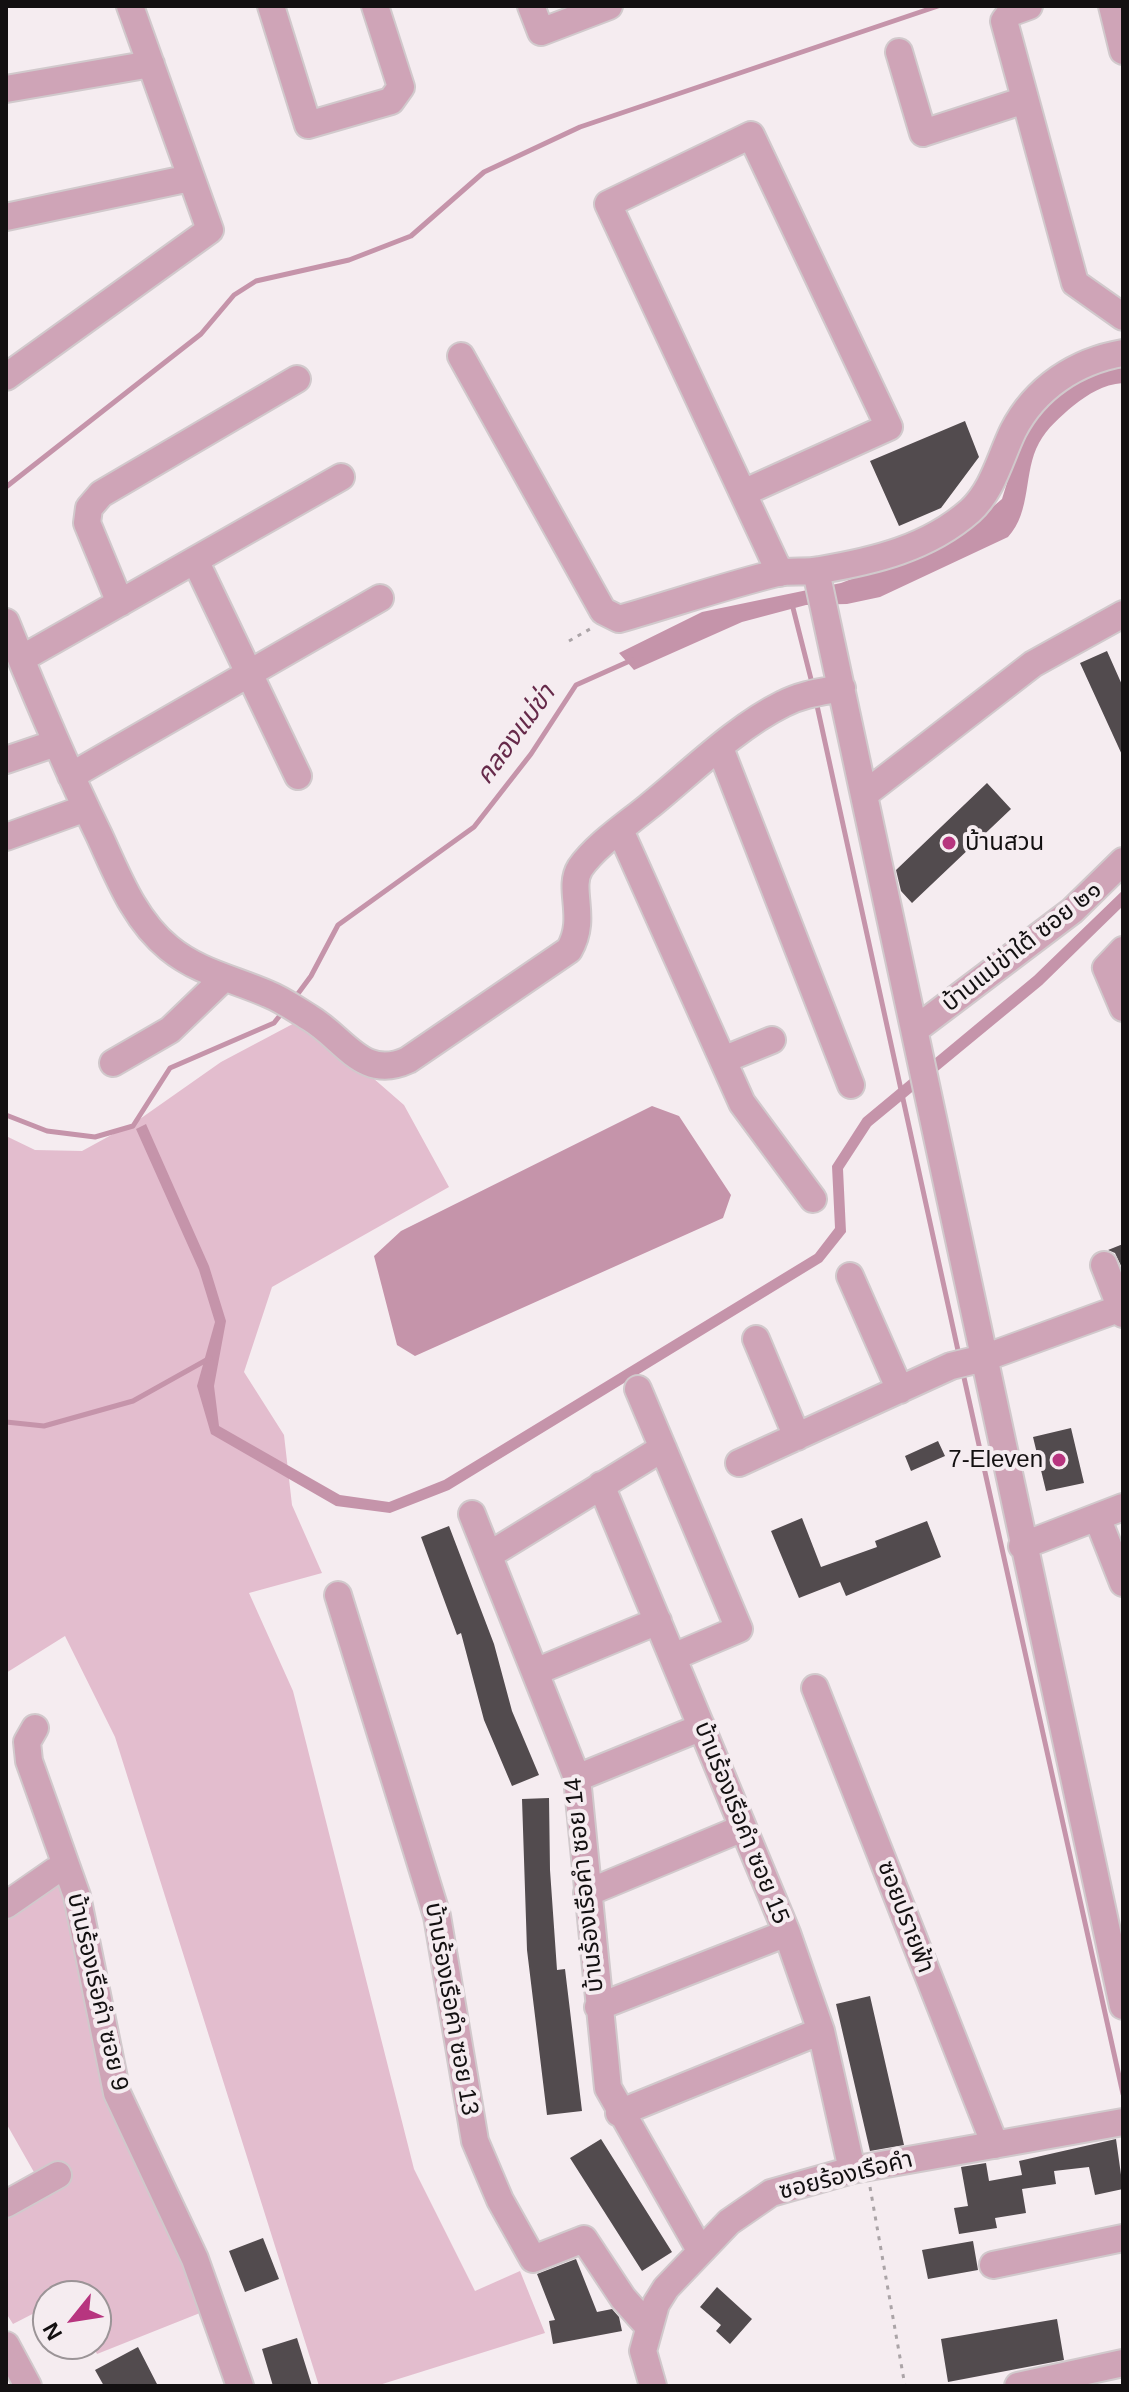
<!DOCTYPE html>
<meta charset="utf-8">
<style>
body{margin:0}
#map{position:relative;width:1129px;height:2392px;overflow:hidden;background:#f5ecf0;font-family:Helvetica,sans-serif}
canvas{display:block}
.frame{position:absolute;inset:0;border:8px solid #131011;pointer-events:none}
.north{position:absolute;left:32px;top:2280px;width:80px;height:80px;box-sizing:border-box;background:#f5ecf0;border:2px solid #9b9497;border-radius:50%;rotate:240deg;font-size:22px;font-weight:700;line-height:32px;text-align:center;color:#131011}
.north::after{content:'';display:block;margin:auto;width:28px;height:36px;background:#b7357f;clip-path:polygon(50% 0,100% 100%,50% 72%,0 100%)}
</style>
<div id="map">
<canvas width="1129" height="2392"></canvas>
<div class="frame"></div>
<div class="north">N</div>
</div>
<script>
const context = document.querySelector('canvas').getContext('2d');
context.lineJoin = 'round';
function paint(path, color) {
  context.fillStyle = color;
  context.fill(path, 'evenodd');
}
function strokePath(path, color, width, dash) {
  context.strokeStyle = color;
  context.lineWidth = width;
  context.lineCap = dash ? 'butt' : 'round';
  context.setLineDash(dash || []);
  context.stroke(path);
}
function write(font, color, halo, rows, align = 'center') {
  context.font = font + ' Helvetica,"Noto Sans Thai",sans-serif';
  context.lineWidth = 8;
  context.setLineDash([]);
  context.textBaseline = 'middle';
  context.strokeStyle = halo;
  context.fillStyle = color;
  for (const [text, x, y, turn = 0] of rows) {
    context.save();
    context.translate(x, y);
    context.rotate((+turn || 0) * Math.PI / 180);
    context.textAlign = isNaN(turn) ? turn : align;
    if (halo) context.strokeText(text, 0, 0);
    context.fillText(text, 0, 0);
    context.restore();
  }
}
paint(new Path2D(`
 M304 1018 404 1105 449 1187 272 1287 244 1372 284 1435 292 1505 322 1573 249 1593 293 1691 414 2169 475 2291 520 2271 545 2333 376 2386H319L115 1737 65 1636 6 1673V1136L35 1150 82 1151 137 1121 221 1062Z
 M63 1878 109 2089 205 2311 97 2354 92 2344H96V2296H48V2306L13 2324 6 2313V2218L47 2195 6 2123V1916Z`), '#e3bdce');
paint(new Path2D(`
 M1123 358V383C1102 385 1090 393 1073 406 1061 416 1047 428 1039 443 1023 472 1032 511 1008 537L880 597 847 604 806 605 742 622 634 670 619 653 702 612 841 583 899 561 975 522 1002 499 1020 441 1041 398Z
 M1123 890V906L1042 985 871 1126 843 1169 846 1232 822 1262 449 1490 390 1513 336 1506 211 1434 197 1386 215 1322 199 1270 136 1129 146 1124 209 1266 226 1321 214 1386 219 1426 340 1495 389 1502 444 1480 815 1254 835 1228 832 1166 863 1118 1034 976Z
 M652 1106 679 1116 731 1195 723 1218 415 1356 397 1345 374 1256 401 1231Z`), '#c594aa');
strokePath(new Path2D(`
 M6 487 201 334 234 295 256 281 349 260 411 236 484 172 580 127 938 6
 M792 604 813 687
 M816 701 959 1355
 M294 999 311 976 338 925 474 827 531 754 576 685 632 660
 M6 1115 47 1131 95 1137 133 1126 170 1068 274 1023 285 1009
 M963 1373 1123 2094
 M6 1422 44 1426 133 1401 210 1358`), '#c594aa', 5);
paint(new Path2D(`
 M965 421 979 457 941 508 899 526 870 461Z
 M1107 651 1123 687V757L1080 663Z
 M987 783 1011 809 912 903 901 891 896 870Z
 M1123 1244V1270L1115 1253 1108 1250Z
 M1071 1428 1084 1483 1046 1491 1033 1437Z
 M938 1441 945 1456 911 1471 905 1456Z
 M802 1518 821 1567 877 1547 875 1541 927 1521 941 1557 846 1596 840 1582 799 1598 771 1531Z
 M449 1526 494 1644 512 1711 539 1775 512 1786 484 1720 461 1633 457 1635 421 1537Z
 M549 1798 550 1870 557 1970 565 1969 582 2111 547 2115 527 1950 522 1799Z
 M870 1996 904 2145 870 2151 836 2004Z
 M601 2139 672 2252 642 2271 570 2158Z
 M1116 2139 1123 2189 1095 2195 1089 2167 1054 2171 1056 2184 1022 2189 1026 2213 995 2218 997 2228 959 2234 954 2208 968 2206 961 2167 986 2163 989 2181 1022 2175 1019 2161Z
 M263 2238 279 2279 245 2292 229 2251Z
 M973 2241 978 2270 928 2279 922 2250Z
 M576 2259 597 2312 612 2309 619 2317 622 2331 553 2344 549 2321 555 2320 537 2274Z
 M717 2287 752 2319 730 2344 716 2331 721 2325 700 2307Z
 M1057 2319 1064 2360 948 2382 941 2339Z
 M297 2338 312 2386H273L262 2349Z
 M138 2347 158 2386H104L95 2370Z`), '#524b4e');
const minor = new Path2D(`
 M271 6 308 125 391 101 401 87 375 6
 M531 6 541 32 609 6
 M1029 6 1010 13 1004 21 1075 283 1123 317
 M1112 6 1123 51
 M899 52 923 133 1025 100
 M6 89 151 64
 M6 217 190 178
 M461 356 603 611 619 619C672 604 724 586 777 573 791 570 806 573 820 570 874 561 928 548 970 511 993 490 1000 458 1013 431 1035 388 1076 361 1123 353
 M6 377 210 230 130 6
 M743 493 889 427 751 135 608 204 780 573
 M195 560 298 776
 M816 571 1123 2006
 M120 603 87 523 89 508 101 494 297 379
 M6 622C35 694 65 765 99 835 117 874 134 920 169 948 198 972 234 979 268 994 283 1000 297 1010 310 1018 345 1039 363 1081 408 1060L569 950C588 918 567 889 580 868 596 845 626 825 648 807 689 774 736 727 783 704 802 694 821 692 842 688
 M21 659 341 477
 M720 748 851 1085
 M6 760 56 743
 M71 776 380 598
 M865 794 1033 664 1123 614
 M620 830 742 1103 813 1199
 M6 837 86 808
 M1123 950 1106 968 1123 1008
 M916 1029 1072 911 1123 861
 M723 1060 772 1040
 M113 1063 170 1030 223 979
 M1104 1265 1123 1314
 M850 1276 900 1390
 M756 1339 797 1437
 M638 1389 739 1629 673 1657
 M739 1463 951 1366 984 1358 1121 1308
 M601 1485 787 1933 821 2031 852 2170
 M472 1514 577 1778 608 2088 700 2250
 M1097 1517 1123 1583
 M1022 1546 1123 1507
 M489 1555 663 1448
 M338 1595 437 1916 475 2141 500 2200 533 2259 584 2239 623 2298 648 2326
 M535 1672 658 1621
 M815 1688 995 2145
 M35 1728 27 1742 29 1761 77 1896 117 2093 195 2259 240 2386
 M577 1778 702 1727
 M587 1893 743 1828
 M6 1905 55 1871
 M598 2007 787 1933
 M619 2113 821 2031
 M6 2204 58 2175
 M993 2265 1123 2238
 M6 2345 28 2386
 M653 2386 643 2351 656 2304 666 2288 729 2222 771 2193 852 2170 1123 2122
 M1018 2386 1123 2363`);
strokePath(minor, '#d1c9cc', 30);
strokePath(new Path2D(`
 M569 641 590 629
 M870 2187 905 2386`), '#aba4a7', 3, [4, 6]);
strokePath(minor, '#cfa4b7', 26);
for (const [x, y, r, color] of [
 [949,843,8,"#b7357f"],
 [1059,1460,8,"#b7357f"]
]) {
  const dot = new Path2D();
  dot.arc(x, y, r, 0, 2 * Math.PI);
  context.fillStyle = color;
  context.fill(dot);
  strokePath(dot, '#f5ecf0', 3);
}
write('24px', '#131011', '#f5ecf0', [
 ["บ้านสวน",965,843],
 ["7-Eleven",1043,1460,"right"]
], 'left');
write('24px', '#131011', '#f5ecf0', [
 ["บ้านแม่ข่าใต้ ซอย ๒๑",1022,947,-38],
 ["บ้านร้องเรือคำ ซอย 15",741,1823,68],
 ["บ้านร้องเรือคำ ซอย 14",585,1885,-96],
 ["ซอยปรายฟ้า",905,1917,69],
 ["บ้านร้องเรือคำ ซอย 9",97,1992,77],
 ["บ้านร้องเรือคำ ซอย 13",451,2009,80],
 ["ซอยร้องเรือคำ",846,2176,-14]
]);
write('italic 26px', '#662a4a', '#f5ecf0', [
 ["คลองแม่ข่า",516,735,-54]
]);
</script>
